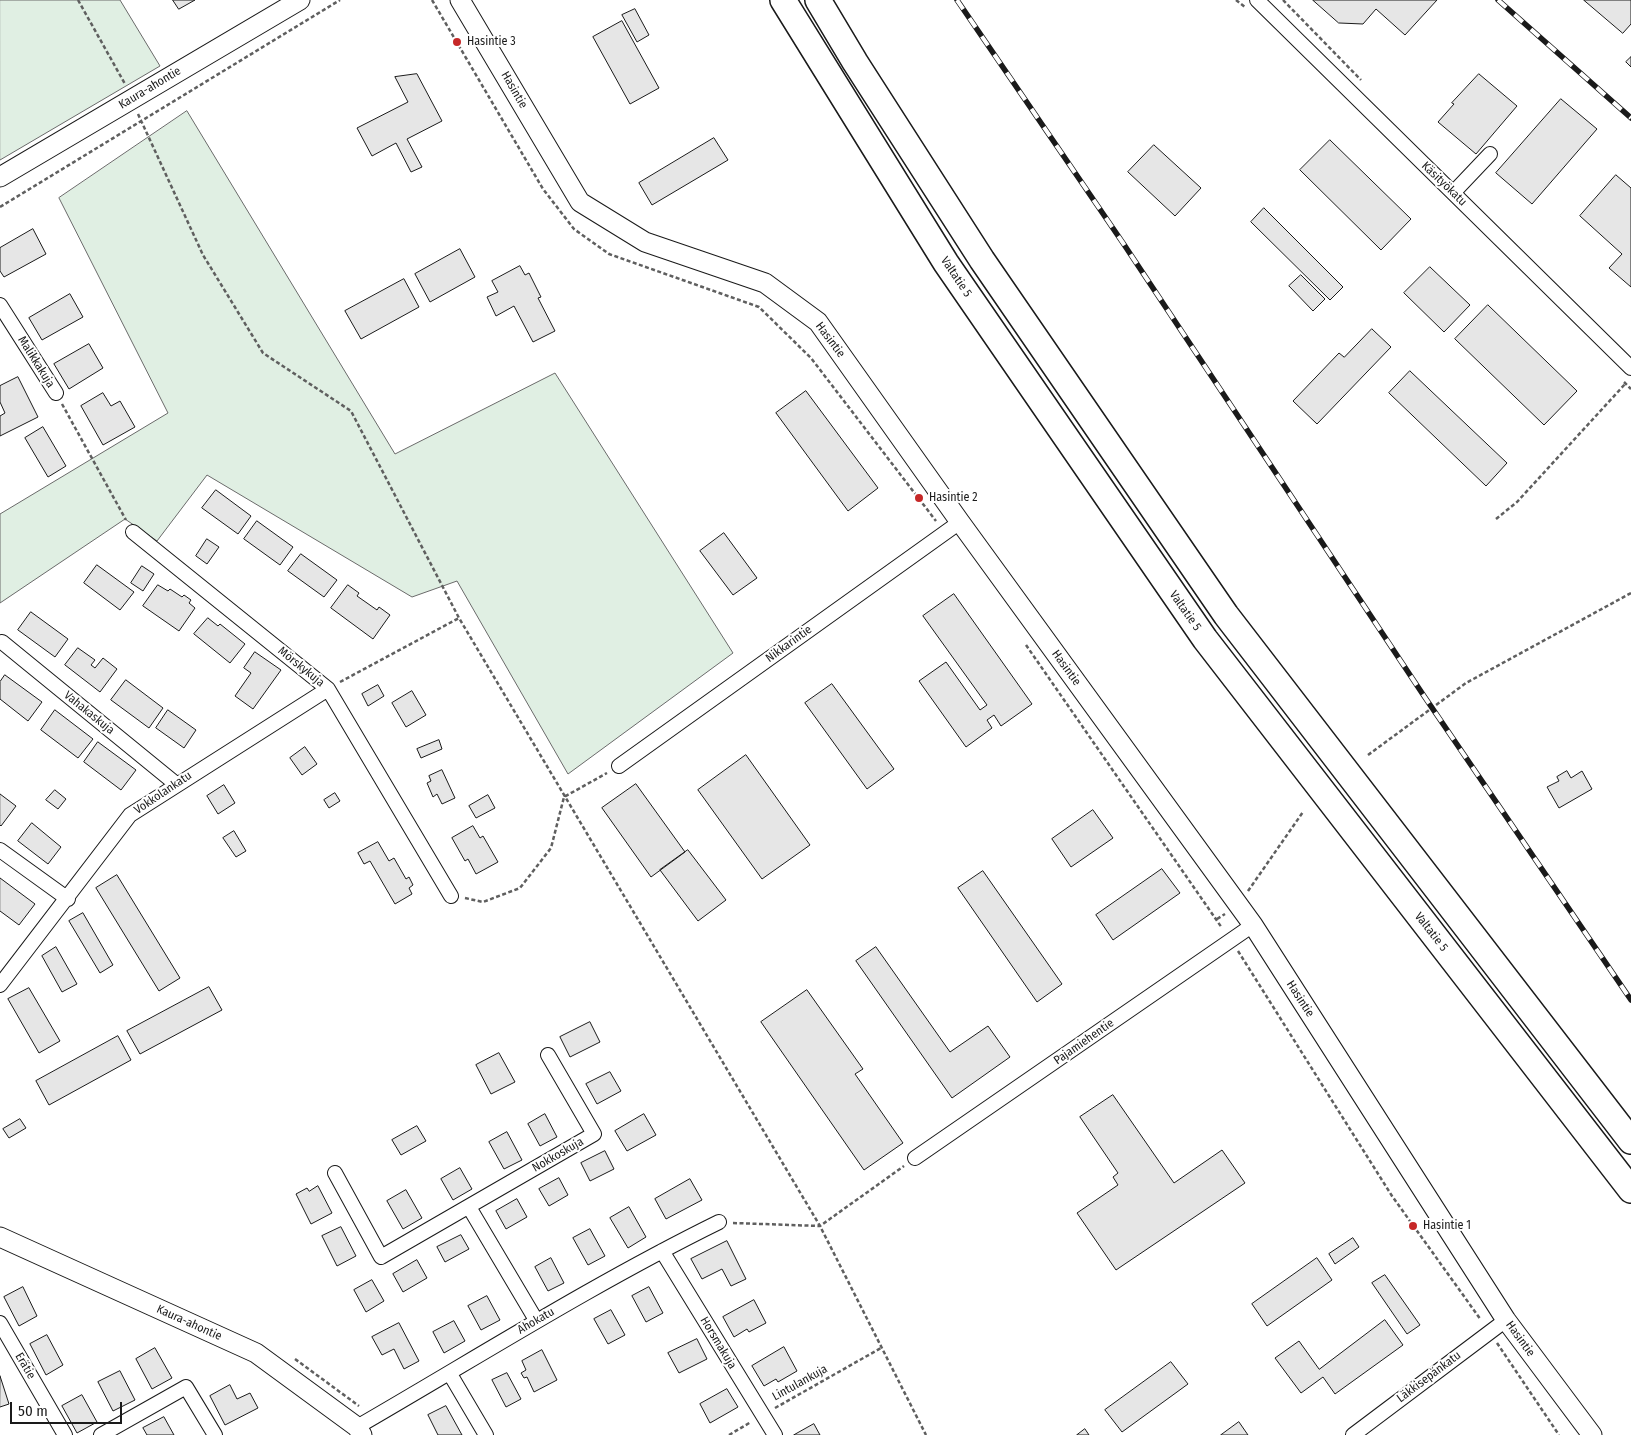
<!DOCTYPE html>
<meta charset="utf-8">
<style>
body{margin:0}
#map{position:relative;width:1631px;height:1435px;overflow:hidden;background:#fff;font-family:"Fira Sans Condensed",sans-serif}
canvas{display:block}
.scale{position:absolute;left:10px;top:1402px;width:112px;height:22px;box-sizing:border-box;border:2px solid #1a1a1a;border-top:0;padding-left:6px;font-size:15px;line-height:18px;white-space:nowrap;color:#1a1a1a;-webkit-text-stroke:4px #fff;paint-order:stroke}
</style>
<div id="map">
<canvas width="1631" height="1435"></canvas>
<div class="scale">50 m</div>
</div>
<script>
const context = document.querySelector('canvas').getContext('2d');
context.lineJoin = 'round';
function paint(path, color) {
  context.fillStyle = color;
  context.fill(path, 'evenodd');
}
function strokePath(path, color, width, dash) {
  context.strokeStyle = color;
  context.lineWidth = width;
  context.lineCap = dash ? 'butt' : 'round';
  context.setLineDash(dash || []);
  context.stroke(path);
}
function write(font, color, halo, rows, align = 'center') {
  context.font = font + ' "Fira Sans Condensed",sans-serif';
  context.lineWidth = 4;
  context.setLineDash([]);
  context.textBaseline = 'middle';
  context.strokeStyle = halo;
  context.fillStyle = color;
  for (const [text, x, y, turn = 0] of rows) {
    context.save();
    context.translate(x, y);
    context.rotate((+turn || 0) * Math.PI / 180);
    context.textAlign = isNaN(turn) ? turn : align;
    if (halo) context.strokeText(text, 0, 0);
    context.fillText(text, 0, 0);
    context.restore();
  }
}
const green = new Path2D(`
 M0 0H120L160 66 0 160Z
 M187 111 395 454 555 373 733 653 568 774 457 581 412 597 207 475 157 541 125 519 0 603V514L168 413 59 198Z`);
paint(green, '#e0efe3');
strokePath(green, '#6a6a6a', 1);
const building = new Path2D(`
 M173 0H195L179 9Z
 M1313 0H1437L1405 35 1376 9 1363 24 1339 23Z
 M1584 0H1631V24L1623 33Z
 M635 9 649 35 637 42 622 15Z
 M622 21 659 88 630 104 593 37Z
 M1631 57V67L1626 62Z
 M417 74 442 121 407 139 422 167 411 172 396 143 372 156 357 128 408 102 395 77Z
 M1479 74 1517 106 1476 154 1438 122 1454 104 1452 103Z
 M1561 99 1597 129 1532 204 1496 173Z
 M714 138 728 160 652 205 639 183Z
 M1330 140 1411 219 1381 250 1300 170Z
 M1154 145 1201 188 1175 216 1128 172Z
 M1616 175 1631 188V287L1609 268 1622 254 1580 216Z
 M1264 208 1343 287 1330 300 1251 222Z
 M33 229 46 254 4 277 0 271V248Z
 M460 249 475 277 430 302 415 274Z
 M520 266 525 275 529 273 541 297 538 298 555 331 533 342 514 306 496 316 487 297 498 292 492 281Z
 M1430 267 1470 305 1444 332 1404 293Z
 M1301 275 1325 299 1313 311 1289 286Z
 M404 279 419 307 361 339 345 311Z
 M70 294 83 317 42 340 29 318Z
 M1488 305 1577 391 1544 425 1455 339Z
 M1372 329 1391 347 1317 424 1293 401 1339 353 1344 357Z
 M89 344 103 368 69 389 54 364Z
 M1410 371 1507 463 1486 486 1389 393Z
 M18 377 38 417 0 436V416L5 413 0 402V386Z
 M806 391 878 488 848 511 776 413Z
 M103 393 111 406 120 401 135 427 103 445 81 406Z
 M43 427 66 466 48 477 25 438Z
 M216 490 251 516 238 534 202 508Z
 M257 521 293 547 280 565 244 539Z
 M724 533 757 578 733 595 700 551Z
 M207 539 219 547 207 564 196 556Z
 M301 554 337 580 324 597 288 571Z
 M97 565 134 592 120 610 84 583Z
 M142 566 154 574 143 591 131 583Z
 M158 585 168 591 170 589 182 597 184 595 191 600 189 603 195 608 179 631 143 606Z
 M348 585 359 593 357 596 377 610 379 607 390 615 373 639 331 608Z
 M954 594 1032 704 1001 726 994 715 987 720 992 728 966 747 919 681 946 662 980 710 987 705 923 616Z
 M31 612 68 639 55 657 18 630Z
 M208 618 218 626 220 624 245 644 230 663 194 634Z
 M78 648 95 660 91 665 95 668 103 658 117 669 100 692 65 665Z
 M255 652 281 670 253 709 235 696 251 673 244 668Z
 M5 675 42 702 28 721 0 699V682Z
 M126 680 163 708 149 728 111 700Z
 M832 684 894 769 867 789 805 703Z
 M378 685 384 696 368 706 362 694Z
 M412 691 426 715 406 727 392 703Z
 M55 710 93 739 78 758 41 730Z
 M168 710 196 730 184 748 156 728Z
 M439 740 442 749 421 758 417 749Z
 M98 742 136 770 121 790 84 762Z
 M305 747 317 764 302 775 290 758Z
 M746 755 810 845 762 879 698 790Z
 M442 770 455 798 442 804 437 794 433 797 427 783 431 781 429 776Z
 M1567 771 1571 778 1582 771 1592 789 1559 808 1547 787 1559 781 1557 777Z
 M636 784 685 852 651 877 602 808Z
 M224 785 235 803 218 814 207 796Z
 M55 790 66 799 58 809 46 800Z
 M335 793 340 801 329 808 324 800Z
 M0 794 16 806 1 826 0 825Z
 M488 795 495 808 476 818 469 806Z
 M1093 810 1113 838 1071 867 1052 839Z
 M32 823 61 847 48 864 18 841Z
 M473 826 480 838 483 836 498 862 476 874 468 859 465 861 452 838Z
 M234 831 246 851 236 857 223 838Z
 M378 842 389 861 394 858 406 879 409 877 413 885 409 888 412 894 395 904 370 861 364 864 358 853Z
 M688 850 726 900 698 921 660 870Z
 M1162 869 1180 893 1113 940 1096 915Z
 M983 871 1062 984 1037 1002 958 888Z
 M117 875 180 978 159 991 96 888Z
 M0 878 35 904 19 925 0 911Z
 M83 913 113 965 100 973 69 921Z
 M56 947 77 984 62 992 42 956Z
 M876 947 950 1052 988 1026 1010 1057 952 1098 856 961Z
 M209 987 222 1010 140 1054 127 1031Z
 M29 988 60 1041 39 1053 8 999Z
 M807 990 863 1069 855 1074 903 1143 864 1170 761 1022Z
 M590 1022 600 1042 570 1057 560 1037Z
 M118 1036 131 1060 49 1105 36 1081Z
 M499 1053 515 1082 491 1094 476 1065Z
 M610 1072 621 1091 597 1104 586 1084Z
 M1113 1095 1174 1183 1222 1150 1245 1183 1116 1270 1077 1213 1118 1185 1113 1177 1118 1173 1080 1117Z
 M545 1114 557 1137 540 1146 528 1124Z
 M644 1114 656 1135 627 1151 615 1131Z
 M20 1119 26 1128 9 1138 3 1129Z
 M417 1126 426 1141 401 1155 392 1140Z
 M507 1132 522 1160 504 1169 489 1142Z
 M605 1151 614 1169 590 1181 581 1163Z
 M460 1168 472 1189 453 1200 441 1179Z
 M559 1178 568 1195 549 1206 539 1189Z
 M690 1179 702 1200 666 1219 655 1199Z
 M318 1186 332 1213 311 1224 296 1194 307 1188 309 1191Z
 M406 1190 422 1218 403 1229 387 1201Z
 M517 1199 527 1217 506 1229 496 1211Z
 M629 1207 646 1237 628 1248 610 1218Z
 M341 1227 356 1256 337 1266 322 1236Z
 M590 1229 605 1256 588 1265 573 1238Z
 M461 1235 469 1249 445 1262 437 1247Z
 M1353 1238 1359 1247 1335 1264 1329 1254Z
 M727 1241 746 1279 731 1286 722 1269 702 1279 691 1259Z
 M551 1258 564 1283 548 1291 535 1267Z
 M1317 1258 1332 1280 1267 1326 1252 1304Z
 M417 1260 427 1278 403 1292 393 1274Z
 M1385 1275 1420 1325 1407 1334 1372 1283Z
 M372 1280 384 1301 366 1312 354 1290Z
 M23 1287 37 1316 19 1326 4 1297Z
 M649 1287 663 1313 646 1322 632 1296Z
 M487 1296 500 1320 481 1330 468 1306Z
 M754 1300 766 1323 749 1332 747 1329 734 1337 723 1317Z
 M611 1310 625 1335 608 1344 594 1319Z
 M1385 1320 1403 1345 1335 1394 1323 1377 1301 1393 1275 1358 1299 1341 1319 1369Z
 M454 1321 465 1341 444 1353 433 1332Z
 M399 1323 419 1361 404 1369 394 1349 382 1355 372 1337Z
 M47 1335 63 1365 46 1375 30 1344Z
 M697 1339 707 1359 679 1373 668 1353Z
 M784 1347 797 1371 778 1382 776 1379 764 1386 752 1366Z
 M155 1348 172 1378 152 1389 136 1359Z
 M542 1350 557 1380 534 1392 527 1377 524 1378 521 1373 526 1370 522 1361Z
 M1171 1362 1188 1384 1122 1432 1105 1410Z
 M120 1371 135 1400 113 1411 98 1382Z
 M507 1373 521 1399 506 1407 492 1380Z
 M0 1376 9 1404 0 1407Z
 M230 1385 237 1399 250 1393 258 1408 225 1425 210 1396Z
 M727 1389 738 1407 710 1423 700 1404Z
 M82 1395 97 1422 77 1433 62 1406Z
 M446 1406 462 1435H438L428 1415Z
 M164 1417 174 1435H147L143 1428Z
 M1239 1422 1248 1435H1221Z
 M814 1424 820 1435H794Z
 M1085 1429 1089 1435H1077Z`);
paint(building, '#e6e6e6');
strokePath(building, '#1a1a1a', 1);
const street = new Path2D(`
 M1257 0 1631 368
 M1453 193 1490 154
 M0 305 56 393
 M133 532 328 689 451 896
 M2 642 176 784
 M619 766 960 522
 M0 850 68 899
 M0 985 130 815 328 689
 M915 1158 1253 925
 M335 1173 381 1257 594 1134 548 1055
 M469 1207 536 1320
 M662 1251 775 1435
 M0 1323 65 1435
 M450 1374 486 1435
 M357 1427C478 1357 595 1283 719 1222
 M101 1435 186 1387 215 1435
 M1353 1435 1506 1320`);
const secondary = new Path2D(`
 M460 0 580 202 645 242 765 283 818 322 960 522 1253 925 1506 1320 1592 1435
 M0 177 300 0
 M0 1237 256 1353 357 1427 362 1435`);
const highway = new Path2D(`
 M783 0 946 263 1205 639 1631 1190
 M818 0 855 62 982 260 1226 615 1631 1141`);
strokePath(street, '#1a1a1a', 16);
strokePath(secondary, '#1a1a1a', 21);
strokePath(highway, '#1a1a1a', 28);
strokePath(new Path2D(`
 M78 0 125 84
 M432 0 543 189 574 229 609 254 759 307 811 358 936 521
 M1236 0 1245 7
 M1283 0 1361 80
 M138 114 203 255 263 353 351 411 459 618 820 1226 926 1435
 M0 207 340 0
 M1624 382 1631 389
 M62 404 126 520
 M1496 519 1517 502 1626 383
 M1026 645 1222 928
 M340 682 459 618
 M1368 755 1466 683 1631 593
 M1248 891 1303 812
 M465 898 483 902 520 888 551 848 564 797 607 773
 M1217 919 1225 914
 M1238 951 1392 1196 1481 1320
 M733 1223 820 1226 904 1166
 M1497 1343 1559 1435
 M295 1359 359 1406
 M775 1408 881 1348
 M729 1435 751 1422`), '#5f5f5f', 2.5, [4, 2.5]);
strokePath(street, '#fff', 14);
strokePath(secondary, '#fff', 19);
strokePath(highway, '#fff', 25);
const rail = new Path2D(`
 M957 0 1123 243 1424 696 1631 1000
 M1498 0 1631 118`);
strokePath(rail, '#1a1a1a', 5.5);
strokePath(rail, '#fff', 4, [11]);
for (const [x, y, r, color] of [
 [457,42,5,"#c62828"],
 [919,498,5,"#c62828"],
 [1413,1226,5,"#c62828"]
]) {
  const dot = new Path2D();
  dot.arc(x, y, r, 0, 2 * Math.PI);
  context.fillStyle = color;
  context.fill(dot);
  strokePath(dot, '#fff', 2);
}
write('12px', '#1a1a1a', '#fff', [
 ["Hasintie 3",467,42],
 ["Hasintie 2",929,498],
 ["Hasintie 1",1423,1226]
], 'left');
write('12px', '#1a1a1a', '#fff', [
 ["Kaura-ahontie",150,88,-31],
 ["Hasintie",514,90,60],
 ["Käsityökatu",1444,184,44],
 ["Valtatie 5",956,277,56],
 ["Hasintie",830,340,53],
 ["Malikkakuja",36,362,58],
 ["Valtatie 5",1185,611,55],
 ["Nikkarintie",789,644,-36],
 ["Mörskykuja",301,667,39],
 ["Hasintie",1066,668,54],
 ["Vahakaskuja",89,713,39],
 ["Vokkolankatu",163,793,-34],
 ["Valtatie 5",1431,932,52],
 ["Hasintie",1300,999,57],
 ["Pajamiehentie",1084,1042,-35],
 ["Nokkoskuja",558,1155,-30],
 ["Ahokatu",536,1321,-30],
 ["Kaura-ahontie",189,1323,24],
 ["Hasintie",1520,1339,54],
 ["Horsmakuja",718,1343,59],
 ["Erätie",25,1366,60],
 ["Läkkisepänkatu",1429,1377,-37],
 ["Lintulankuja",800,1383,-29]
]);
</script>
